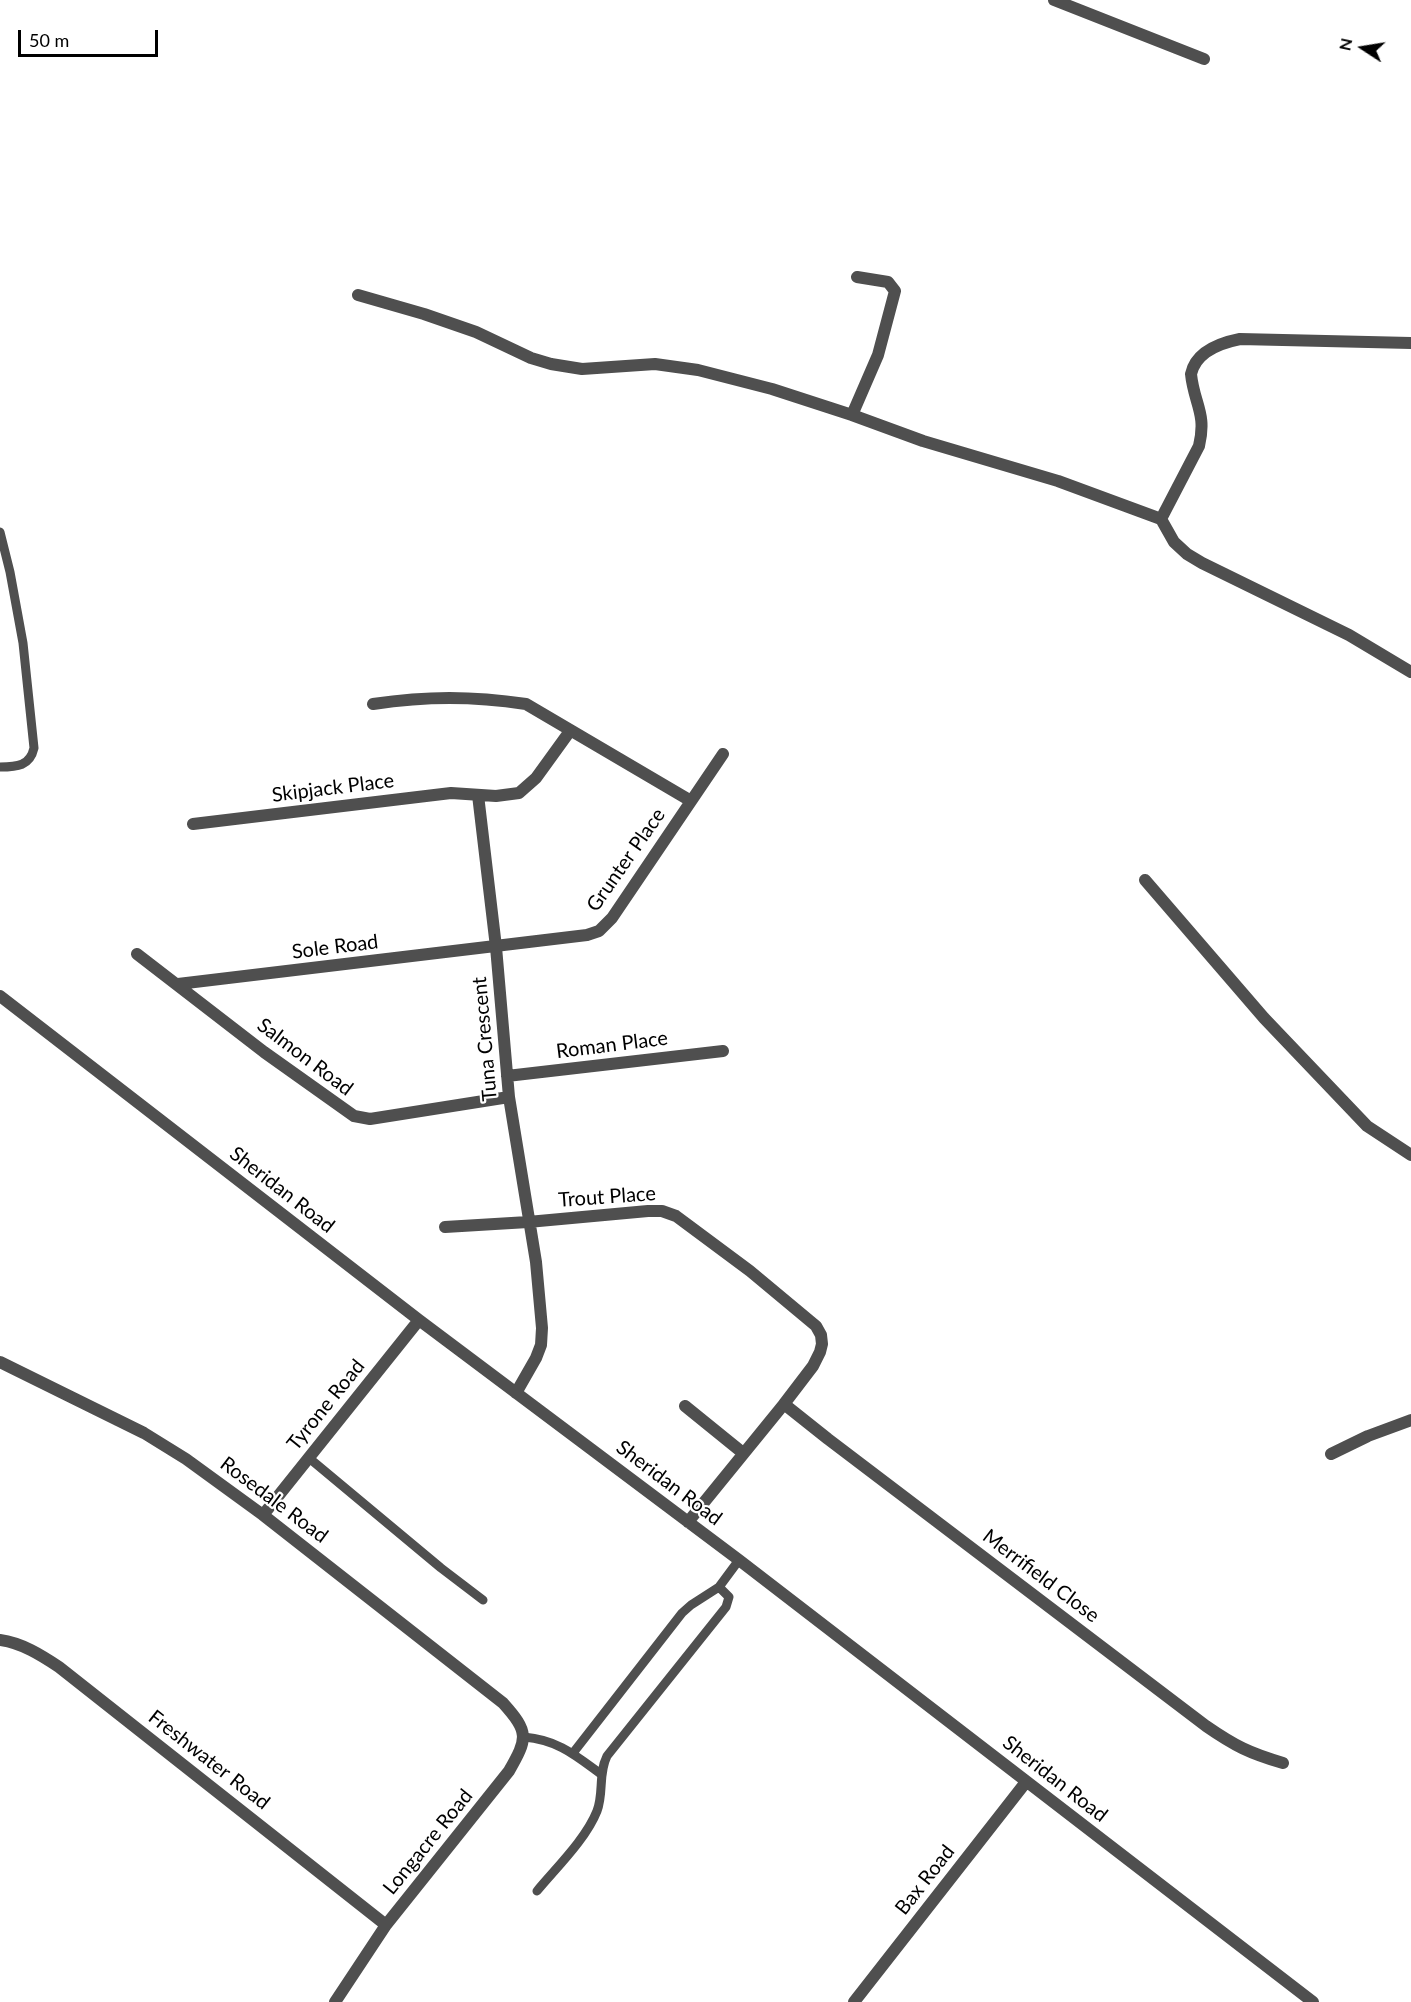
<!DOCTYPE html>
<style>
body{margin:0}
#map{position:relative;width:1411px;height:2002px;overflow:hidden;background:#fff;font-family:Lato,sans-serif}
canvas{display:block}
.north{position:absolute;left:1333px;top:18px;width:60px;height:60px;-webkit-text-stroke:4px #fff;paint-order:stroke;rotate:282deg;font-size:16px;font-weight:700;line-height:24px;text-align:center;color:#000}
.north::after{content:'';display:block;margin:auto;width:21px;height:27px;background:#000;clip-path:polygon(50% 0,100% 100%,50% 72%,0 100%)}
.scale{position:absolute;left:18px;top:30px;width:140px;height:27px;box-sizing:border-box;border:3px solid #000;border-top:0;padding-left:8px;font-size:18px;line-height:21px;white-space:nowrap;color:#000;-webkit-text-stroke:4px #fff;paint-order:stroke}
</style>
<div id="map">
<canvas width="1411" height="2002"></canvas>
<div class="north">N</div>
<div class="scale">50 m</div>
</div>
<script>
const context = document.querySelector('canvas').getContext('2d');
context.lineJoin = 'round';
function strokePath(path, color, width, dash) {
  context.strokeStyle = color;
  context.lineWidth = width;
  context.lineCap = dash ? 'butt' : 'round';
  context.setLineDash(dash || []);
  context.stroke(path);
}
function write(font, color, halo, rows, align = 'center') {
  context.font = font + ' Lato,sans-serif';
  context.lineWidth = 4.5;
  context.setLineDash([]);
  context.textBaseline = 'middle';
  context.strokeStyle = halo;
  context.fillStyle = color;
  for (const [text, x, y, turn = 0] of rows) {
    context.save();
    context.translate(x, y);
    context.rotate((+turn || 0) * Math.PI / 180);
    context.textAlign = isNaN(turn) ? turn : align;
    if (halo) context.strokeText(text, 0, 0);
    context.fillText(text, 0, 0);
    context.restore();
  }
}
strokePath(new Path2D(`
 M0 532 10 572 23 643 34 748C30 766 17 767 0 767
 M309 1458 441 1568 483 1600
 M524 1737C558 1740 575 1755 601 1774
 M573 1753 682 1613 691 1605 719 1587 739 1560
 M537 1891C556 1868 586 1839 597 1811 604 1793 598 1774 607 1756L726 1607 729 1597 719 1587`), '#4f4f4f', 9);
strokePath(new Path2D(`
 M1054 0 1204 59
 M358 295 424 314 476 332 531 358 551 364 582 369 655 364 698 370 772 389 852 415 923 441 1058 481 1161 519 1174 542 1187 554 1202 563 1349 635 1411 672
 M852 415 878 355 895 291 888 282 857 277
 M1161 519 1199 446C1207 413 1194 404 1191 374 1196 351 1220 343 1240 339L1411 343
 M373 704C427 696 472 696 526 704L691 801
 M478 795 496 947 509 1097 536 1262 542 1328 541 1345 536 1358 516 1393
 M193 824 451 793 496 796 519 793 536 778 570 731
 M1145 880 1264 1018 1367 1126 1411 1155
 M137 954 264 1052 354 1116 370 1119 509 1097
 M178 984 587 935 599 931 612 918 723 754
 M0 996 419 1320 739 1560 1313 2002
 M507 1076 723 1051
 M445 1227 528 1222 648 1211H662L676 1216 750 1271 816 1326 821 1335 822 1344 820 1352 813 1366 784 1404 828 1439 1206 1726C1235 1746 1249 1753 1283 1763
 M0 1362 144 1433 186 1459 263 1515 503 1703C529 1732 528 1738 509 1771L386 1925 335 2002
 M685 1406 743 1453
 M1331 1454 1368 1436 1411 1420
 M263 1515 419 1320
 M688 1522 784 1404
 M0 1640C22 1643 41 1655 59 1667L386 1925
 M854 2002 1026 1782`), '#4f4f4f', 12);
write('20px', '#000', '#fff', [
 ["Skipjack Place",333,788,-7],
 ["Grunter Place",626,860,-55],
 ["Sole Road",335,947,-7],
 ["Tuna Crescent",485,1039,-95],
 ["Roman Place",612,1045,-7],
 ["Salmon Road",305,1057,37],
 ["Sheridan Road",282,1190,38],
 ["Trout Place",607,1197,-4],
 ["Tyrone Road",326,1405,-51],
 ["Sheridan Road",669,1483,37],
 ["Rosedale Road",274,1500,37],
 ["Merrifield Close",1041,1576,37],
 ["Freshwater Road",209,1760,38],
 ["Sheridan Road",1055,1779,38],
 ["Longacre Road",428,1842,-51],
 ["Bax Road",925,1880,-52]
]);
</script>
